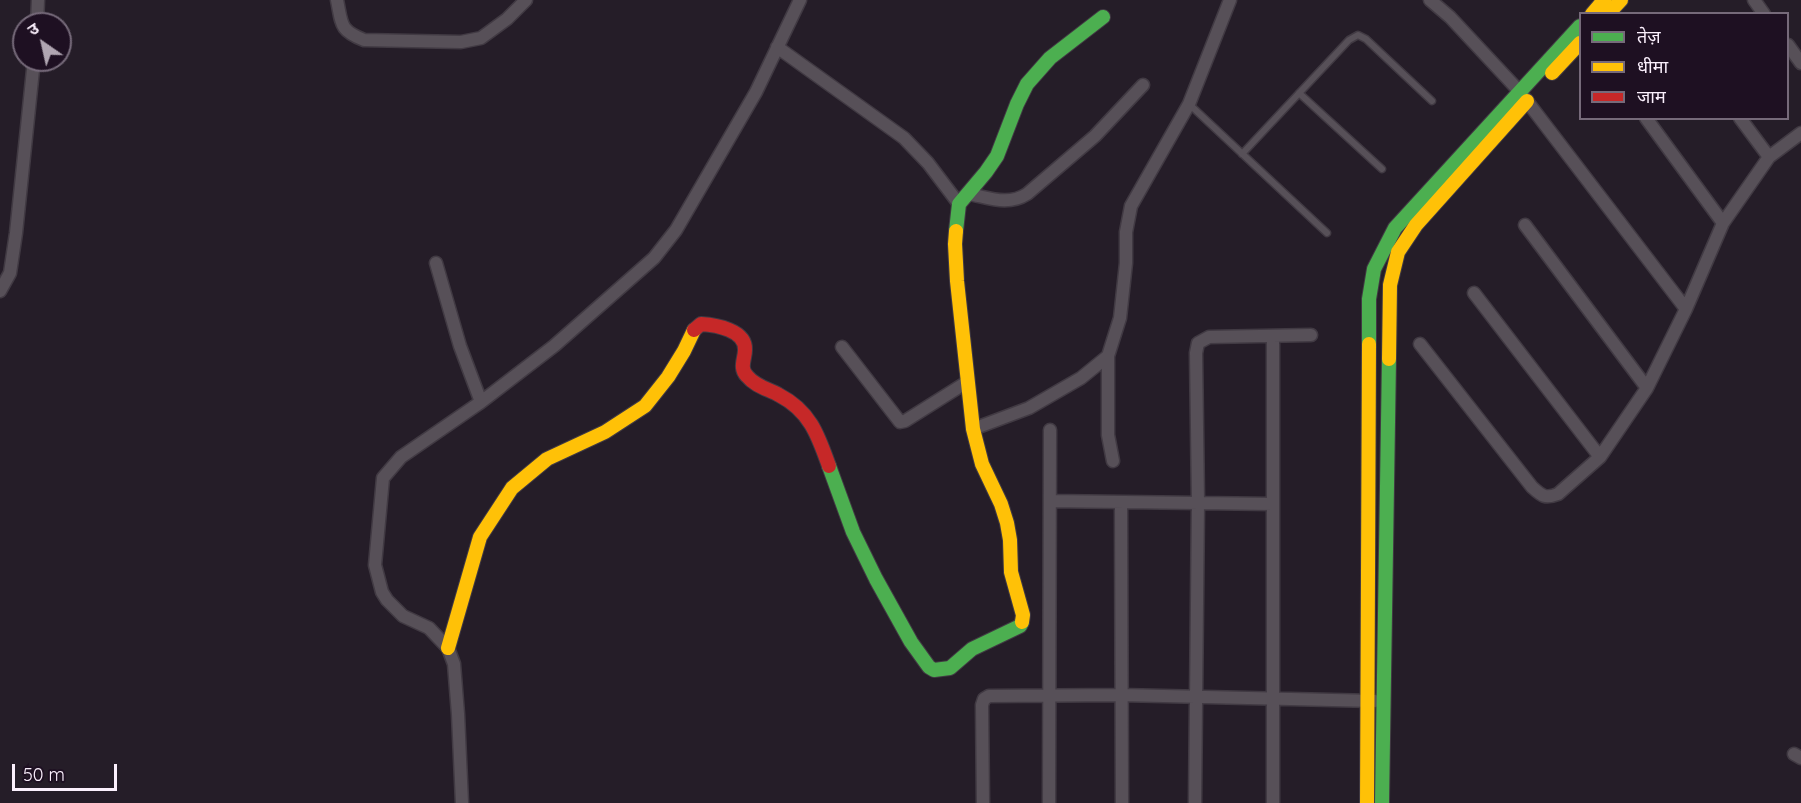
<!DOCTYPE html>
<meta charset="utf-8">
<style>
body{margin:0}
#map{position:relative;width:1801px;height:803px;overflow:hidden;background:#251d28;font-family:Quicksand,"Noto Sans Devanagari",sans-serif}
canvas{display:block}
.legend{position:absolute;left:1579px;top:12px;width:210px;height:108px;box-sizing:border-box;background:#1e1022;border:2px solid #766a7a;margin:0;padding:8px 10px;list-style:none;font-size:18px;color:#fbf0fd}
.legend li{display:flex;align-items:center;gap:12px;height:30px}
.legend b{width:30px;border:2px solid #766a7a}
.north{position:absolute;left:12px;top:12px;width:60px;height:60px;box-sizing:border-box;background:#1e1022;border:2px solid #766a7a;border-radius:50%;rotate:326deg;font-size:16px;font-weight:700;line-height:24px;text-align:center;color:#fbf0fd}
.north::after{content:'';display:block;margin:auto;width:21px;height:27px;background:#b0a6b2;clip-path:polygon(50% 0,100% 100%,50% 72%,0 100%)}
.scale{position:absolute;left:12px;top:764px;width:105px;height:27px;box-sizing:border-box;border:3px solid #fbf0fd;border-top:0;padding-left:8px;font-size:18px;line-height:21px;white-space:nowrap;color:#fbf0fd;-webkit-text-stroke:4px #1e1022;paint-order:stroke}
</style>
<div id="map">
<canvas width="1801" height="803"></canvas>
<ul class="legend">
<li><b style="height:8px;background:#4caf50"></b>तेज़</li>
<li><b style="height:8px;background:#ffc107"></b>धीमा</li>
<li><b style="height:8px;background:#c62828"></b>जाम</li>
</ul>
<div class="north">उ</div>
<div class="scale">50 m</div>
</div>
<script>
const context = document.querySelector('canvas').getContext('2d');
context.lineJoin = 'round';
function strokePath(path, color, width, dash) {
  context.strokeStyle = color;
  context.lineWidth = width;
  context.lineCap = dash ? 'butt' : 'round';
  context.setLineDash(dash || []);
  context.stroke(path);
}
const lane = new Path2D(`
 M1299 93 1382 169
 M1189 104 1327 233
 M1242 154 1349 40 1358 35 1366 39 1432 101`);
const street = new Path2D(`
 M337 0C342 24 339 30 364 40L461 42 481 38 507 19 526 0
 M1430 0 1450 17 1520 92 1686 309
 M1754 0 1764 14
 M37 24 38 0
 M1788 45 1801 63
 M777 47 904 138 928 163 959 204
 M1646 118 1723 223
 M1740 118 1769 157
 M969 194C990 198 1008 206 1027 194L1095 136 1143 85
 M1525 225 1647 388
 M436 263 460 346 481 402
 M0 291 10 273 16 233 34 60
 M1474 293 1600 457
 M1273 336V803
 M1420 344 1532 487C1542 496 1545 499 1558 494L1600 457 1647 388 1686 309 1723 223 1769 157 1801 133
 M842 347 900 422 905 421 967 382
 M1108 356V435L1113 461
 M973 429 1029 408 1081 378 1108 356 1120 318 1126 263V232L1131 206 1189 104 1230 0
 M1050 501 1273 504
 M1121 502 1122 803
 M1794 754 1801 758
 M462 803 458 714 454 664 448 648 429 628 403 616 387 600 382 592 375 565 383 478 401 457 481 402 554 346 654 258 676 230 756 92 800 0
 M983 803 982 705 984 699 989 696 1121 695 1375 701
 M1049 803 1050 430
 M1195 803 1198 502 1196 353 1198 343 1209 337 1311 335`);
const fast = new Path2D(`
 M956 231 959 204 986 172 997 156 1017 104 1027 84 1050 58 1103 17
 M1369 344V299L1374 269 1395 228 1580 26
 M829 466 853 532 876 579 911 642 929 667 934 670 950 668 972 649 1020 626 1022 622
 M1382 803 1389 359`);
const slow = new Path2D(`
 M1592 14 1604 0
 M1608 14 1621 0
 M1552 73 1580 43
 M956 231 955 244 957 281 973 429 982 464 1001 504 1007 523 1010 540 1011 572 1023 615 1022 622
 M1389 359 1390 285 1398 252 1416 225 1527 101
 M448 648 480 537 512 488 547 459 605 432 645 406 668 377 684 351 694 330
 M1367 803 1369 344`);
const jam = new Path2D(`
 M694 330 701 324C716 325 746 330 745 350 745 359 739 368 747 376 755 386 768 389 779 395 810 411 818 435 829 466`);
strokePath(lane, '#413a43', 9);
strokePath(street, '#413a43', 15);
strokePath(fast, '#413a43', 16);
strokePath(slow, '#413a43', 16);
strokePath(jam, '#413a43', 16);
strokePath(lane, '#575058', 6);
strokePath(street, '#575058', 12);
strokePath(fast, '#4caf50', 14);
strokePath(slow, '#ffc107', 14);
strokePath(jam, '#c62828', 14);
</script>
